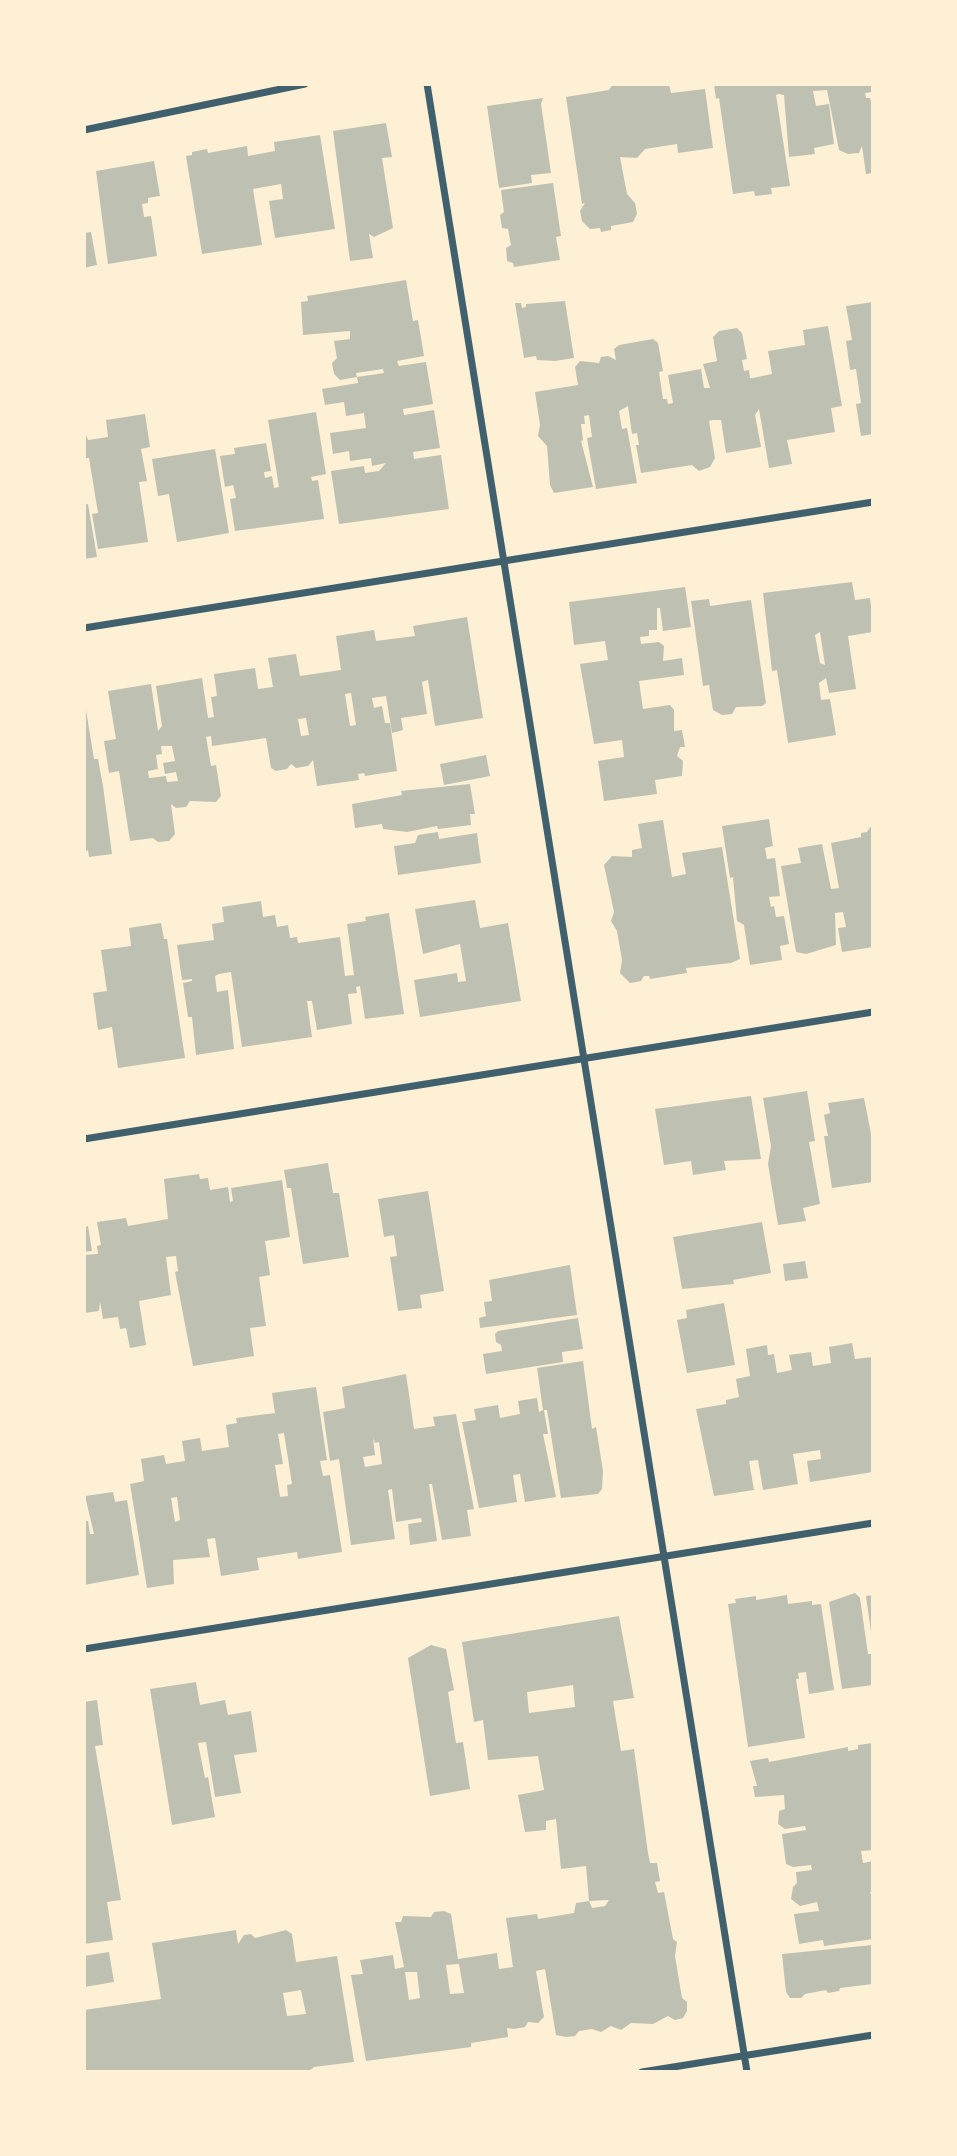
<!DOCTYPE html>
<style>
body{margin:0}
#map{position:relative;width:957px;height:2156px;overflow:hidden;background:#fdf0d5;font-family:Jost,sans-serif}
canvas{display:block}
.frame{position:absolute;inset:0;border:86px solid #fdf0d5;pointer-events:none}
</style>
<div id="map">
<canvas width="957" height="2156"></canvas>
<div class="frame"></div>
</div>
<script>
const context = document.querySelector('canvas').getContext('2d');
context.lineJoin = 'round';
function paint(path, color) {
  context.fillStyle = color;
  context.fill(path, 'evenodd');
}
function strokePath(path, color, width, dash) {
  context.strokeStyle = color;
  context.lineWidth = width;
  context.lineCap = dash ? 'butt' : 'round';
  context.setLineDash(dash || []);
  context.stroke(path);
}
paint(new Path2D(`
 M613 84H669L671 93 705 89 713 148 678 153 677 144 645 149 637 158 620 157 627 194 635 203 637 214 633 222 611 226V230L601 232 600 228 590 229 582 221 580 211 585 203 582 204 566 97 609 90Z
 M714 84H873V92L865 93 866 98H870L873 110V173L866 174 862 146 859 153 848 154 839 150 827 90 813 91 816 106 829 104 834 144 814 148 815 154 789 157 784 95 779 94 776 95 790 186 771 188 772 194 755 196 754 191 733 194 719 98 716 99Z
 M543 98 541 104 551 173 531 175 532 183 499 188 487 106Z
 M386 123 392 157 382 158 393 228 374 237 369 234 373 258 350 261 333 131Z
 M320 135 335 229 275 238 269 201 283 199 281 184 253 189 262 245 202 254 186 156 192 155V152L207 149 208 153 247 146 248 156 275 151 274 142Z
 M154 161 160 196 148 198V203L142 204 144 217 151 216 157 256 108 264 96 171Z
 M553 183 561 236 556 237 560 260 514 267 513 263 507 261 506 248 511 245 508 229 502 228 500 215 504 212 501 190Z
 M91 232 97 265 84 268V233Z
 M406 280 413 321 418 320 424 356 397 361 399 366 426 362 433 404 403 409 404 415 434 410 440 448 413 452 414 459 441 455 449 509 339 524 331 471 364 466 365 473 379 471 386 463 372 466 371 458 350 461 349 451 333 454 330 433 366 428 365 421 364 413 346 416 344 402 325 405 322 389 358 383 357 377 384 373 383 369 356 373 357 377 340 380 334 374 332 363 337 358 334 341 350 339V331L303 335 301 302 308 301 307 296Z
 M565 301 574 358 555 361 537 360 536 356 524 358 515 303H521L522 308 526 307V304Z
 M873 302V434L861 436 856 404 861 403 856 369 850 370 846 341 852 340 846 306Z
 M828 326 842 406 831 408 835 432 787 440 792 464 769 468 759 409 755 415 761 447 726 453 721 420H713L709 421 715 458 710 467 699 471 692 465 641 473 636 445H639L637 433 632 434 628 406 619 411 622 429 627 428 637 483 596 489 587 438 592 437 589 415 584 416 585 424H581L583 440 581 441 593 487 554 493 550 485 547 446 538 436 540 425 535 392 578 385 575 367 580 361 599 363 601 357 608 356 616 360 614 349 619 345 653 339 658 343 663 371 659 372 663 399H667L668 404 673 403 668 375 701 369 704 388H710L703 364 717 361 713 337 719 331 737 328 742 333 747 359 742 360 744 371 749 370 750 378H753L772 374 768 351 805 345 803 330Z
 M316 412 326 474 311 477 312 481 318 480 324 519 235 531 230 499 236 498 233 485 225 487 220 456 235 454 234 448 266 443 271 471 264 472 265 478 272 476 274 488 279 487 268 420Z
 M145 414 150 447 141 449 147 481 139 482 148 542 98 549 92 514 98 513 89 458H85L84 430 88 440 108 437 106 420Z
 M215 449 229 533 177 542 169 494 158 496 152 459Z
 M88 504 97 557 84 559V505Z
 M852 582 855 600 870 598 873 622V632L848 636 856 689 829 693 826 678 819 683 821 700 830 699 836 735 788 743 777 670 772 671 763 593ZM820 632 825 665 820 663 815 635Z
 M685 587 691 627 663 631 660 608H657V630H649V636L640 637 641 644 659 642 664 646 663 661 682 658 684 675 639 681 643 709 670 705 674 710V731L682 730 685 747H680L677 756 683 761 682 776 655 780 657 794 604 801 598 761 624 757 622 740 594 744 580 664 608 660 605 641 574 645 569 602Z
 M709 599 710 606 751 600 766 703 762 706 736 707 732 714 722 715 713 710 709 685 703 686 691 601Z
 M467 617 483 718 435 726 428 680 422 682 427 714 401 718 403 730 392 733 386 696 372 698 374 708 382 706 385 723H390L397 771 365 776 364 773 358 774 359 780 317 786 313 760 308 766 296 768 291 764 287 769 276 771 271 768 266 738 212 746 211 736 206 737 211 766 216 765 221 796 216 802 190 801 186 807 176 808 171 804 175 834 169 841 158 842 153 838 130 841 119 771 109 773 104 741 116 739 108 691 151 684 158 731 162 726 156 686 202 678 208 718 214 717 211 697 217 696 214 674 255 668 258 689 273 687 268 658 296 654 300 676 341 670 336 636 374 630 376 641 415 636 413 626ZM351 693 356 725 350 726 345 694ZM306 718 309 735 301 736 298 719ZM161 746H172L175 761 163 763 165 774 176 772 178 781 167 782 166 776 149 778 148 771 158 769 156 755 162 754Z
 M84 698 94 759H98L103 786 112 854 89 857 88 850 84 853Z
 M486 755 490 776 444 785 440 764Z
 M470 784 475 814H470L471 825 438 829 437 826 407 832 383 829 382 824 355 828 352 804 402 795 401 791Z
 M769 819 773 846 765 848 767 859 775 858 780 896 769 897 771 907 774 906 776 917 784 916 789 944 780 946 782 960 750 965 744 925 737 921 733 877 730 878 722 826Z
 M663 820 672 877 686 874 682 853 722 847 740 959 731 963 686 968 687 973 650 979 649 976H644L641 981 630 983 620 973 622 960 617 931 611 921 614 912 604 865 612 856 632 857V850L642 848 638 824Z
 M873 823V947L842 952 838 928 846 927 843 912 835 913 836 945 806 954 796 952 781 866 801 863 798 848 822 844 831 889 839 888 831 843 861 837V833L867 832Z
 M438 832 439 839 477 833 481 863 398 875 394 846 415 843 418 835Z
 M475 900 480 928 508 923 521 1001 420 1017 414 980 457 973 458 982 466 981 460 944 423 954 415 909Z
 M261 901 263 917 275 915 277 927 288 925 290 938 297 937 298 943 340 937 345 976 354 975 347 924 366 921 365 917 389 913 404 1014 365 1019 360 986 356 987 357 993 348 994 352 1024 317 1030 312 1001H307L312 1037 242 1047 231 972 219 974 215 976 217 992 228 990 234 1049 196 1055 192 1017H188L183 983 192 981V979L182 980 177 945 214 940 212 924 224 922 222 907Z
 M161 923 164 939H167L185 1058 118 1068 112 1027 98 1030 93 993 107 991 101 950 131 946 129 928Z
 M807 1091 815 1141 809 1142 820 1204 803 1208 806 1221 778 1225 768 1164 771 1146 763 1098Z
 M751 1096 761 1159 724 1161 726 1170 693 1175 691 1161 664 1165 655 1109Z
 M864 1098 873 1144V1182L832 1188 824 1136H828L824 1115 830 1113 828 1103Z
 M328 1163 333 1193H339L349 1257 303 1264 291 1188H287L284 1170Z
 M199 1174 200 1179 208 1178 210 1190 228 1187 230 1202 233 1201 231 1188 282 1180 290 1237 265 1241 270 1275 259 1277 266 1326 250 1328 254 1356 193 1366 175 1272 178 1271 176 1256 166 1257 171 1295 139 1301 146 1345 130 1348 126 1328 120 1329 118 1317 103 1319 100 1301 99 1311 84 1313V1255L98 1254 97 1246 101 1245 97 1222 126 1218 128 1226 168 1219 164 1179Z
 M428 1191 444 1291 420 1295 422 1308 398 1311 390 1257 397 1256 394 1235 384 1237 378 1199Z
 M762 1222 771 1273 733 1280 734 1284 682 1289 673 1237Z
 M88 1226 92 1251 84 1252V1227Z
 M805 1261 808 1278 785 1281 783 1264Z
 M570 1265 577 1315 480 1328 479 1318 486 1316 484 1302 492 1301 489 1280Z
 M724 1303 735 1365 687 1373 677 1320 687 1318 686 1310Z
 M578 1318 583 1349 562 1352 563 1362 486 1374 483 1354 502 1351 501 1345 496 1342 495 1334 498 1331Z
 M852 1343 855 1359 873 1357V1472L810 1482 807 1461 821 1459 820 1450 793 1454 798 1484 763 1490 758 1460 749 1461 754 1490 714 1496 696 1409 726 1404V1400L739 1397 736 1379 750 1376 746 1349 767 1345 768 1355 774 1354 777 1373 792 1370 789 1355 811 1352 813 1366 831 1363 829 1347Z
 M583 1361 592 1429 596 1427 603 1471 602 1489 598 1494 561 1498 547 1410H544L548 1434H543L556 1497 525 1502 520 1474 513 1475 517 1502 479 1508 462 1422 476 1420 474 1409 498 1405 500 1418 520 1414 518 1401 537 1398 539 1412 543 1410 537 1368Z
 M406 1374 414 1429 435 1426 433 1417 456 1414 474 1509 467 1510 471 1536 442 1540 432 1484H429L437 1541 410 1545 408 1524 422 1522 421 1518 396 1522 392 1489 388 1490 395 1539 351 1545 339 1459 330 1461 323 1412 345 1408 342 1387ZM373 1438 375 1443 379 1442 382 1464 365 1467 363 1457 375 1455Z
 M316 1387 327 1460 320 1461 323 1476 330 1475 342 1552 298 1559 297 1552 257 1558 259 1570 221 1576 215 1538 207 1539 210 1557 173 1560 174 1584 147 1588 130 1484 144 1481 141 1459 164 1455 166 1464 185 1461 182 1441 200 1438 202 1451 229 1447 226 1425 237 1423 236 1418 275 1413 272 1393ZM284 1433 292 1484 287 1485 288 1496 280 1497 275 1465 283 1464 278 1434ZM177 1497 180 1520 175 1522 171 1498Z
 M113 1492 115 1502 127 1500 139 1575 84 1585V1521H88L90 1534H94L85 1496Z
 M855 1593 860 1598 868 1654H873V1685L842 1689 829 1602Z
 M787 1595 788 1604 812 1601V1605L821 1604 834 1690 809 1694 806 1672 798 1673 799 1679H796L805 1738 748 1747 728 1604 736 1603 735 1599 756 1596V1600Z
 M873 1595V1632H871L866 1596Z
 M619 1616 634 1698 613 1701 621 1751 634 1749 648 1853 650 1863H657L660 1881 655 1882 658 1893 664 1892 673 1939 677 1942 675 1956 682 1998 687 2002V2011L683 2018 675 2020 668 2016 653 2024 631 2023 621 2030 611 2026 601 2032 592 2029 579 2031 575 2036 566 2037 556 2035 545 1969 536 1971 544 2017 538 2023 528 2022 525 2027 514 2029 507 2028 508 2037 471 2043V2047L366 2061 351 1975 363 1974 360 1960 393 1955 395 1969 404 1967 395 1922H401L403 1916 431 1917 434 1912 444 1911 451 1914 458 1959 497 1953 499 1969 513 1967 506 1918 537 1914 538 1919 574 1913 576 1903 589 1901 592 1908 605 1906 609 1900 589 1901 586 1866 561 1869 556 1819 546 1821V1830L525 1832 518 1795 544 1790 538 1756 488 1760 483 1720 474 1722 462 1642ZM573 1685 575 1707 529 1713 527 1692ZM459 1964 464 1993 450 1994 446 1965ZM405 1972H417L420 1998 409 2000Z
 M431 1645 446 1649 454 1690 448 1692 456 1743 463 1742 470 1789 430 1796 408 1658Z
 M196 1682 200 1705 225 1700 228 1715 251 1711 257 1752 234 1755 241 1793 215 1797 206 1742 198 1743 205 1778 208 1777 215 1817 172 1825 150 1689Z
 M97 1700 103 1745 95 1746 121 1900 107 1902 113 1940 84 1944V1702Z
 M873 1743V1850L861 1851 863 1863 873 1861V1891L870 1892 873 1900V1939L824 1946 823 1940 799 1944 794 1914 819 1911 817 1902 800 1906 791 1899 793 1887 797 1883 796 1872 812 1870 811 1865 793 1867 786 1864 782 1834 806 1830 805 1826 785 1829 778 1824 779 1811 785 1809 784 1795 755 1797 753 1786H757L750 1761 768 1758 769 1762 848 1747V1751L858 1749V1745Z
 M236 1930 238 1944 244 1935 251 1934 255 1938 286 1930 292 1934 296 1962 337 1956 354 2062 314 2067 308 2072H84V2010L161 1999 152 1943ZM301 1990 306 2014 287 2016 283 1993Z
 M873 1945V1984L840 1988 839 1991 828 1993 826 1990 805 1994 801 1998H790L786 1992 782 1954Z
 M109 1952 114 1982 84 1987V1956Z`), '#bec0b2');
strokePath(new Path2D(`
 M427 84 747 2072
 M84 130 305 84
 M84 628 873 502
 M84 1139 873 1012
 M84 1649 873 1523
 M642 2072 873 2035`), '#3f606c', 7);
</script>
